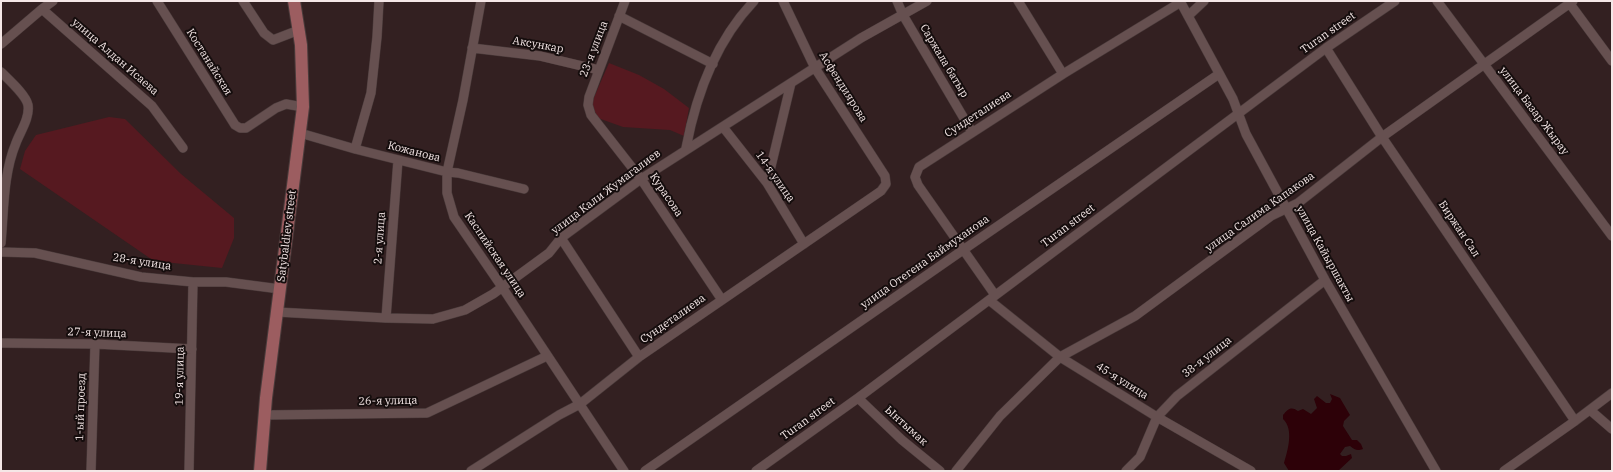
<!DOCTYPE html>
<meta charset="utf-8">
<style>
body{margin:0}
#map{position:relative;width:1613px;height:472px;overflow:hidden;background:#332021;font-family:"IBM Plex Serif",serif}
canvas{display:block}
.frame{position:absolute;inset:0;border:2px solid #f5e7e7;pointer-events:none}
</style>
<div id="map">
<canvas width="1613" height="472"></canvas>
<div class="frame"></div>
</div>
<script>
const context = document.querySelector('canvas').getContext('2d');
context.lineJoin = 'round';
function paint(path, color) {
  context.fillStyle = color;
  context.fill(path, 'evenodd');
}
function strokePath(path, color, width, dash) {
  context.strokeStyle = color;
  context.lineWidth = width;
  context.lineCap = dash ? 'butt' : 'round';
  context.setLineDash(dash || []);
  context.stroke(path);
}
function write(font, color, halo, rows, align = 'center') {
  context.font = font + ' "IBM Plex Serif",serif';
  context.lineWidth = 4;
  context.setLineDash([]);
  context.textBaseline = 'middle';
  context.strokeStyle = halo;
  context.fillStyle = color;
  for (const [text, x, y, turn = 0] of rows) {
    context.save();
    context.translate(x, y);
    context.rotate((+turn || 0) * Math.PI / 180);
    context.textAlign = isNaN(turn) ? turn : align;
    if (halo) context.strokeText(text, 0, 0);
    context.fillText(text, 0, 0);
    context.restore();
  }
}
paint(new Path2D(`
 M609 63 639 75 664 89 689 108 684 136 670 130 623 127 598 118 591 104Z
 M109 117 125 119 181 174 234 218V238L222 268 154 261 20 169 25 151 36 135Z`), '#561920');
paint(new Path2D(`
 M1330 394 1340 398 1350 415 1344 421 1343 426 1352 440H1357L1361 444 1363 449C1357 451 1355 450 1350 446L1345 447 1340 454 1342 456H1346L1351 454 1352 458 1338 471H1289L1284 463C1288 450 1294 429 1283 419V415C1288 409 1291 406 1298 411L1303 409 1311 414 1317 408 1314 399 1317 396 1326 403H1330L1332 399Z`), '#2d0108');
const minor = new Path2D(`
 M157 1 235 125 240 128H246L276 108 286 104 303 107
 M243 1 264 33 273 40 299 30
 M481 1 463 100 447 172V193L454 217 502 287 624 471
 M625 1 589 97 588 105 591 115 641 179 722 300
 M897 1 903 15 972 132
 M1018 1 1063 74
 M1180 1 1233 99 1246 134 1325 280 1436 471
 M1437 1 1612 236
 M1570 4 1612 61
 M42 9 152 106 183 148
 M619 16 713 64
 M1188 16 1204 1
 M1 44 42 9 53 1
 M472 48 540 56 599 70
 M1326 48 1382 137 1575 421
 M1 72C9 80 26 95 28 105 30 118 20 132 16 143 3 174 4 210 1 243
 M723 127 767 183 804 244
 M300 133 355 149 447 172 458 173 524 189
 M686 148C696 95 716 41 754 1
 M355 149 371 93 377 37 379 1
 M767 183 791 83
 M561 238 639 357
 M1 252 35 253 141 277 193 282H226L280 289
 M995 295 918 185 915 177 919 167 1063 74 1181 2
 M989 300 1060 357 1157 417 1251 471
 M277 312 386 318 433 319 465 310 493 294 549 253 561 238 641 179 861 38 927 1
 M386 318 398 160
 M1 343 95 344 192 349
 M858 398 902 440 940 471
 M1590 410 1612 429
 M265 415 427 413 547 356
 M91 471 95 344
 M189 471 193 282
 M471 471 559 415 580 404 639 357 881 191 886 184 885 176 815 68 783 1
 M645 471 963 250 1219 74
 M756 471 858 398 1326 48 1395 1
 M956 471 1000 416 1060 357 1135 316 1271 216 1298 203 1382 137 1573 1
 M1126 471 1140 457 1157 417 1177 396 1325 280
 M1504 471 1575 421 1612 393`);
const major = new Path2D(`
 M260 471 266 398 303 107 301 45 294 1`);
strokePath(minor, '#4a3b3b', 10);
strokePath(major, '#4a3b3b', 14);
strokePath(minor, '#665050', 9);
strokePath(major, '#9c5d60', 12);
write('11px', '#f5e7e7', '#150d0d', [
 ["Turan street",1328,33,-35],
 ["Аксункар",538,45,10],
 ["23-я улица",594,49,-69],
 ["улица Алдан Исаева",115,57,41],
 ["Саржала батыр",944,61,59],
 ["Костанайская",209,62,58],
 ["Асфендиярова",843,87,58],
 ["улица Базар Жырау",1534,111,53],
 ["Сундеталиева",978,114,-33],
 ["Кожанова",414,152,14],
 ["14-я улица",775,177,55],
 ["улица Кали Жумагалиев",606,192,-37],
 ["Курасова",666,195,56],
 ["улица Салима Капакова",1260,212,-35],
 ["Turan street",1068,226,-37],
 ["Биржан Сал",1459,229,56],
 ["Satybaldiev street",287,236,-83],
 ["2-я улица",380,238,-86],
 ["улица Кайыршакты",1325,254,61],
 ["Каспийская улица",495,255,56],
 ["28-я улица",142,262,9],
 ["улица Отегена Баймуханова",925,262,-35],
 ["Сундеталиева",673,319,-35],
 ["27-я улица",97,333,2],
 ["38-я улица",1207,357,-38],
 ["19-я улица",180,376,-89],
 ["45-я улица",1122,381,32],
 ["26-я улица",388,401,-1],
 ["1-ый проезд",81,407,-88],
 ["Turan street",808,419,-36],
 ["Ынтымак",906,426,42]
]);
</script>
